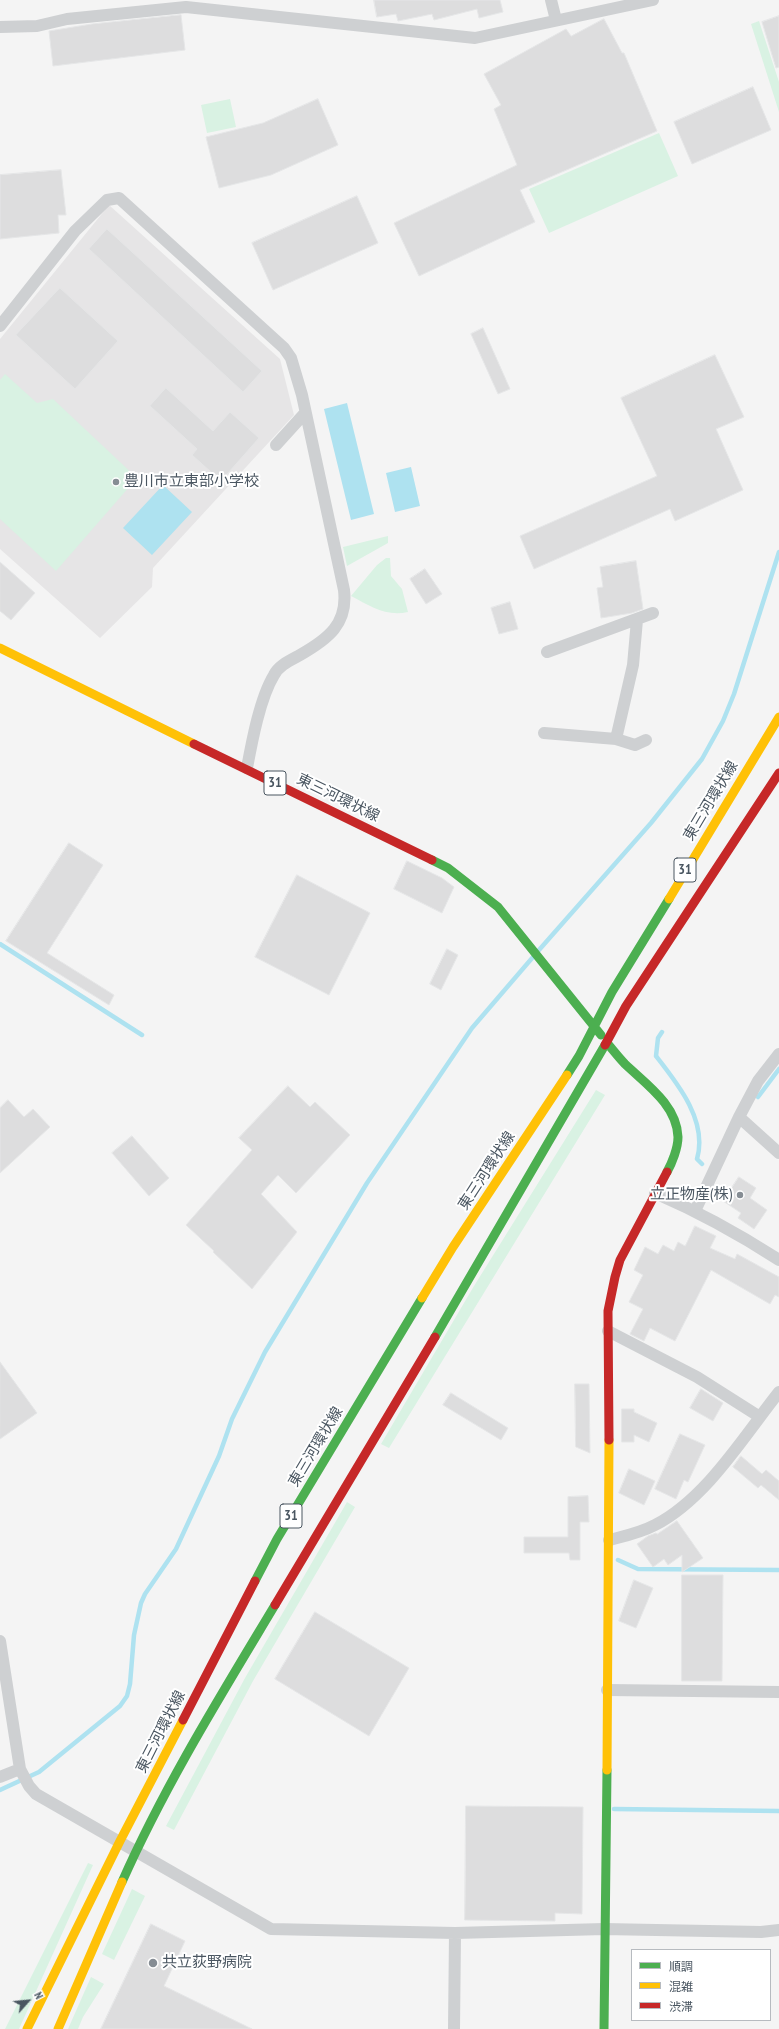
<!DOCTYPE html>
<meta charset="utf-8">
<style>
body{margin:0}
#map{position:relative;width:779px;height:2029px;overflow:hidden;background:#f4f4f4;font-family:"PT Sans Narrow","Noto Sans JP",sans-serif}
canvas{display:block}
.legend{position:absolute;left:631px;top:1949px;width:140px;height:72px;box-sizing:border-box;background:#fff;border:1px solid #b7bbc0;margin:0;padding:5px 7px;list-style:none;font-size:12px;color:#4a5661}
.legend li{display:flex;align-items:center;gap:8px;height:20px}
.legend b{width:20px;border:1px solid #b7bbc0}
.north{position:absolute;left:8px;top:1981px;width:40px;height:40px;-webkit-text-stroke:3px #fff;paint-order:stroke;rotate:63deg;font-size:11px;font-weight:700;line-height:16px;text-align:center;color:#4a5661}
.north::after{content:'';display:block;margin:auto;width:14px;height:18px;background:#4a5661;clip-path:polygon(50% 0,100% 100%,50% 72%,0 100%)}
</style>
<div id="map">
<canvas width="779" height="2029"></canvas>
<ul class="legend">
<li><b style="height:5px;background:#4caf50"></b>順調</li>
<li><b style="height:5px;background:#ffc107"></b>混雑</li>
<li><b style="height:5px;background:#c62828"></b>渋滞</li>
</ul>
<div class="north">N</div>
</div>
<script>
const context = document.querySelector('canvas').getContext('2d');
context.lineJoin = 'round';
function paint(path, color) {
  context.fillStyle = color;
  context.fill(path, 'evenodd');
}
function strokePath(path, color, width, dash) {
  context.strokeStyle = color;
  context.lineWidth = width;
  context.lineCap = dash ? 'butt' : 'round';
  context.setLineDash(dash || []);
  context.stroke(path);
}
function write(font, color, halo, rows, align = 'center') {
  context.font = font + ' "PT Sans Narrow","Noto Sans JP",sans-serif';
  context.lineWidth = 4;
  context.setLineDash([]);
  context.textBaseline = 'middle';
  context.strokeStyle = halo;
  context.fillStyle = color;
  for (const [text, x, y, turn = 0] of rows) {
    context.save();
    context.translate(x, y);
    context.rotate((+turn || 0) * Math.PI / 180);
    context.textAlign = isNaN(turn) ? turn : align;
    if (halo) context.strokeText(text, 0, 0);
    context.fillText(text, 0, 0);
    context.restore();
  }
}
paint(new Path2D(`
 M109 205 280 359 294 415 153 568 152 587 100 638 0 549V339Z`), '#e6e5e6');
paint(new Path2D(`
 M759 21 779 82V112L751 24Z
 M230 99 236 127 207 133 201 105Z
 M659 133 678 176 549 233 529 189Z
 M5 374 37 403 53 399 137 478 56 571 0 519V380Z
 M388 536V543L347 566 343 547Z
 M386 558H390L391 576 402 589 408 612C386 617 370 606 351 596L377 565Z
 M596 1090 605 1095 389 1448 381 1444 474 1286Z
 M347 1502 355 1507 253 1681 174 1830 166 1826 245 1678Z
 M88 1863 93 1865 19 2029H5Z
 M132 1889 145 1896 114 1960 102 1954Z
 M91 1977 104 1984 83 2017 78 2029H68Z`), '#d9f2e3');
paint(new Path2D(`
 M347 403 374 514 351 520 324 409Z
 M411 467 420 506 395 512 386 473Z
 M163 485 192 512 152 555 123 528Z`), '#aee2f0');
strokePath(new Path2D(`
 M0 944 142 1035
 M539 950 651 823 702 759 723 721 734 694 779 552
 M662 1032 658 1038 656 1056C678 1084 708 1121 697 1159L702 1164
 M758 1097 779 1069
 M618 1560 638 1569 779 1570
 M0 1790 39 1772 120 1706 127 1696 130 1684 134 1635 141 1603 145 1594 176 1549 219 1456 232 1419 265 1352 367 1183 472 1028 533 957
 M614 1809 779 1811`), '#aee2f0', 4.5);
const building = new Path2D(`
 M374 0H500L503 12 479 18 477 9 434 20 432 14 398 21 396 14 377 17Z
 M181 15 185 50 53 66 49 31 92 24Z
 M779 16V67L776 68 762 22Z
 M604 19 622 53H624L657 131 520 190 535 222 419 276 394 223 517 165 494 109 501 105 484 74 566 29 571 36Z
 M753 87 771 130 692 164 674 122Z
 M318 99 338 145 271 175 219 188 206 137 263 123Z
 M61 170 66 215H58L59 233 0 239V175Z
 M357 196 378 243 273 290 252 243Z
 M107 229 262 371 243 392 89 249Z
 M60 288 118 341 75 389 16 335Z
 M483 328 510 389 498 394 471 334Z
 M715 355 744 417 716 429 743 490 675 521 670 509 534 569 520 536 657 476 621 398Z
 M166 388 213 431 230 412 259 438 221 481 192 455 197 449 150 406Z
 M636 561 643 609 632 613 601 618 597 588 603 587 600 567Z
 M0 562 35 593 11 620 0 611Z
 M425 569 442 594 426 604 410 579Z
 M510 602 518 629 499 634 491 608Z
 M69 843 103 865 47 953 114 995 109 1005 6 941Z
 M407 861 442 878 454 887 442 913 394 889Z
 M297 875 370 913 329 995 255 957Z
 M447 949 458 955 441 990 430 984Z
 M288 1086 310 1107 315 1102 350 1135 296 1193 278 1175 261 1194 297 1232 252 1289 213 1252 214 1251 186 1225 252 1150 239 1138Z
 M8 1100 24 1117 33 1109 50 1127 0 1173V1108Z
 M132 1136 169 1178 149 1196 112 1153Z
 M739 1177 756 1188 750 1198 767 1210 754 1229 738 1218 741 1213 723 1201Z
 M695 1226 716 1236 710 1248 735 1259 737 1254 779 1277V1297L775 1295 770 1304 711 1270 675 1341 650 1328 644 1341 630 1334 643 1309 629 1302 643 1275 634 1270 645 1247 658 1254 663 1245 674 1251 678 1242 685 1246Z
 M0 1362 37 1413 0 1439Z
 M575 1384H589L590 1453 576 1447Z
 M701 1389 723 1403 713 1421 690 1408Z
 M451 1393 508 1428 501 1440 443 1405Z
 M622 1409H634V1412L657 1423 649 1442 634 1435V1442H622Z
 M680 1434 705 1445 688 1482 684 1480 676 1499 655 1489Z
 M741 1456 762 1474 766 1470 779 1481V1500L761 1485 758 1488 733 1467Z
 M629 1469 655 1481 644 1505 619 1493Z
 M588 1496 589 1522H580V1560H570L569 1553H524V1537H568V1497Z
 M677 1521 703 1558 682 1572V1555L668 1565 664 1559 653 1567 637 1544 648 1536 656 1533 657 1534Z
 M682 1575H723L722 1681H682Z
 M634 1580 653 1588 636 1628 619 1621Z
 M315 1612 409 1668 369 1736 275 1679Z
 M466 1806 583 1807 582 1914 555 1913V1921L465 1920Z
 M151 1924 185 1941 164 1986 252 2029H101Z`);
paint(building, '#ddddde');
strokePath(building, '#e5e6e7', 1);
strokePath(new Path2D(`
 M551 0 556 20
 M0 27 37 26 67 19 186 7 475 38 653 0
 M0 326 75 231 107 200 119 198 284 348 291 358 302 395 344 590C348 624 328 639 300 655 291 660 279 665 274 675 260 698 252 741 247 768
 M276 445 305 413
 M547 652 653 613
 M544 733 616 739 635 745 646 740
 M616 739 633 665 637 620
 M739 1117 779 1153
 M655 1193C699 1212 739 1234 779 1260
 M695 1211 739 1117 758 1081 779 1054
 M608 1331 697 1377 760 1417
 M609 1540C625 1536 640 1533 655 1525 706 1499 744 1436 779 1392
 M0 1641 20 1769 29 1786 36 1794 271 1929 455 1933 604 1929 761 1932 779 1930
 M607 1690 779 1692
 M0 1777 20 1769
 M454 2029 455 1933`), '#ced0d2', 12);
strokePath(new Path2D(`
 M432 860 448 868 498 907 601 1035
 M607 1043C613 1050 619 1058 625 1064 646 1084 677 1105 678 1137 678 1148 672 1163 667 1172
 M567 1075 579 1056 612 992 669 899
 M435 1337 605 1045
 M255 1581 277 1539 422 1298
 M122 1882C165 1785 221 1695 275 1605
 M604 2029 607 1770`), '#4caf50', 9);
strokePath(new Path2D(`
 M0 648 194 744
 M669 899 779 717
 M422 1298 453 1247 567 1075
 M607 1770 609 1440
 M27 2029 120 1841 183 1720
 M58 2029 122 1882`), '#ffc107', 9);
strokePath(new Path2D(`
 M194 744 432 860
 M605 1045 626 1006 779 773
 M609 1440 608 1311 615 1277 620 1260 667 1172
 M275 1605 435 1337
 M183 1720 255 1581`), '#c62828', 9);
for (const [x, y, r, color] of [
 [116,482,4,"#868d94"],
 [740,1195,4,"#868d94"],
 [153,1963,5,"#868d94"]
]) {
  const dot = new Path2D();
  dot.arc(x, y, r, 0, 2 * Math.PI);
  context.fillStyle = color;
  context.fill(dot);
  strokePath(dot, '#fff', 1.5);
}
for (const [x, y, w] of [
 [275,783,22],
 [685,870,22],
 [291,1516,22]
]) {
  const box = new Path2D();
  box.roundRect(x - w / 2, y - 12, w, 24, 3);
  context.fillStyle = '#fff';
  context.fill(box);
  strokePath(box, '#4a5661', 1);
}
write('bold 14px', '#4a5661', null, [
 ["31",275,783],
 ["31",685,870],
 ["31",291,1516]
]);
write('15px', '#4a5661', '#fff', [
 ["豊川市立東部小学校",124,482],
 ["立正物産(株)",732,1195,"right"],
 ["共立荻野病院",162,1963]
], 'left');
write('15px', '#4a5661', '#fff', [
 ["東三河環状線",338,798,26],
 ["東三河環状線",711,801,-59],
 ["東三河環状線",487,1171,-57],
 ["東三河環状線",316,1447,-59],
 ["東三河環状線",161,1732,-63]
]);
</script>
